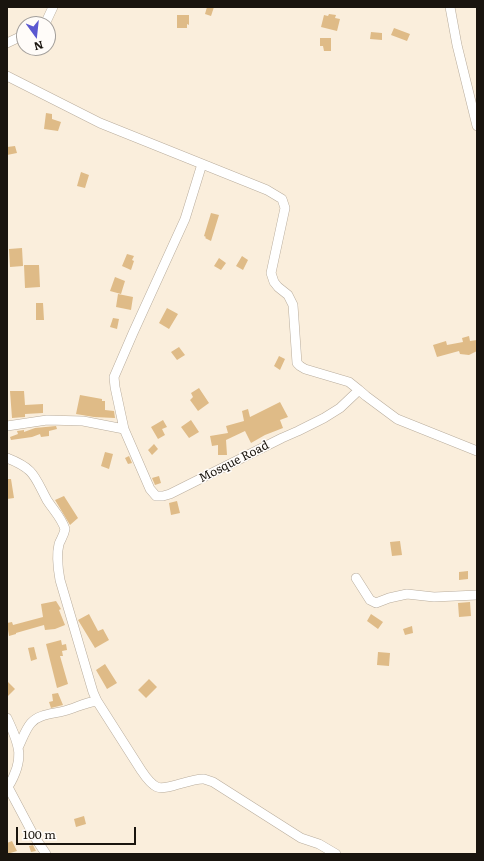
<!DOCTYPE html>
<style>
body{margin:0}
#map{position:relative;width:484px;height:861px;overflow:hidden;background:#faeedc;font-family:Literata,serif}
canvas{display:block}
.frame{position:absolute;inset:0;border:8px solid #19140e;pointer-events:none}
.north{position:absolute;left:16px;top:16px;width:40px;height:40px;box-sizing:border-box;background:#fffcf9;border:1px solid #a39f9b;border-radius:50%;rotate:165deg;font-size:11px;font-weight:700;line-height:16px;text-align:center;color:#19140e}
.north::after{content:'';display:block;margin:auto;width:14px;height:18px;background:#5b58d0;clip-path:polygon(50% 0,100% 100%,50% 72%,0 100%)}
.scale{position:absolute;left:16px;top:827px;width:120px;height:18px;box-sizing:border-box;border:2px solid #19140e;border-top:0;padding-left:5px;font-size:12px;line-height:14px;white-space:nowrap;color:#19140e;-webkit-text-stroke:3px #fffcf9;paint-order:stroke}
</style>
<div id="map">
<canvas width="484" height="861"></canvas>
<div class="frame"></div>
<div class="north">N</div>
<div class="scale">100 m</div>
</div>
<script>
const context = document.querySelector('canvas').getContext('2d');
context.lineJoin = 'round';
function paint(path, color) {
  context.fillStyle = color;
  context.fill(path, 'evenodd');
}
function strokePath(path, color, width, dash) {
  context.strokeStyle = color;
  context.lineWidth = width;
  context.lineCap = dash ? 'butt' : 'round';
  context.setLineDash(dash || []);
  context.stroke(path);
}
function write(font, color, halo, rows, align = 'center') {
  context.font = font + ' Literata,serif';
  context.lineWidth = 3;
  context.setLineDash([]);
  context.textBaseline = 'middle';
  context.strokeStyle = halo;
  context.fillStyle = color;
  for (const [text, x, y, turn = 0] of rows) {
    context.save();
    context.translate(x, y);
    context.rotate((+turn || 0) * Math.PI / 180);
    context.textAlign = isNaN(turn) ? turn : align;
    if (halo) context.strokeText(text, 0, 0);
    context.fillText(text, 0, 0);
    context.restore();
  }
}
paint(new Path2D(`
 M207 7H214L211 16 205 14Z
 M329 14 336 15 335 18 340 19 337 31 321 27 324 15 328 16Z
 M177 15H189V25L187 24V28H177Z
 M394 28 410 34 407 41 391 35Z
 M371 32 382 33V40L370 39Z
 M320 38H331V51H324L323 46H320Z
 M46 113 52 114V119L61 122 58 131 44 129Z
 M15 146 17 153 7 155V147Z
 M81 172 89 175 85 188 77 186Z
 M211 213 219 215 211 241 205 238 206 237 204 236Z
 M22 248 23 266 10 267 9 249Z
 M127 254 134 256 132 260 134 261 131 270 122 266Z
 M242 256 248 260 243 270 236 266Z
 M219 258 226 263 221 270 214 266Z
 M24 265H39L40 287 25 288Z
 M115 277 125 281 121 294 110 291Z
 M118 294 133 297 131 310 116 307Z
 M36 303H43L44 320H36Z
 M167 308 178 314 169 329 159 323Z
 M113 318 119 319 117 329 110 327Z
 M469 336 470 341 477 340V351L469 355 460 354 459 351 437 357 433 345 446 341 447 345 463 342 462 338Z
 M179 347 185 355 177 360 171 352Z
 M279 356 285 359 280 370 274 366Z
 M199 388 209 403 198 411 190 400 193 397 191 393Z
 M10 391H24L25 405 43 404V413L25 414V417L12 418Z
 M80 395 102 399V401H105V410L114 411 115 418 94 417 76 414Z
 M280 402 288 417 280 420 283 428 265 435 251 443 245 431 226 440 227 455H218V445L212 446 210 436 228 433 226 426 244 421 242 411 248 409 250 417Z
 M163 420 167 427 162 429 165 435 158 439 151 427Z
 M191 420 199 432 189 438 181 427Z
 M56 426 57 429 49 431V436L41 437 40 434 32 437 11 440 10 437 18 434 17 431 24 430V432L35 428Z
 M154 444 158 449 152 455 148 450Z
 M105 452 113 454 109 469 101 466Z
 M129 456 132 463 128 464 125 458Z
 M159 476 161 483 155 485 152 478Z
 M7 479H11L14 498 7 499Z
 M64 496 78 518 70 525 55 500Z
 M177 501 180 513 171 515 169 503Z
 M400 541 402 555 392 556 390 542Z
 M468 571V579L459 580V572Z
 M56 601 61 609 59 610 65 625 55 629 45 630 44 625 16 633V634L9 636 7 623 12 622 13 625 43 617 41 604Z
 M470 602 471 616 459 617 458 603Z
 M89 614 98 631 103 629 109 640 95 648 78 620Z
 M371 614 383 622 378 629 367 621Z
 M412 626 413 633 405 635 403 629Z
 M61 640 62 645 66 644 67 650 62 651 63 656H60L68 684 57 688 46 644Z
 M34 647 37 659 31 661 28 648Z
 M378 652 390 653 389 666 377 665Z
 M105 664 117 683 107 689 96 670Z
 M149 679 157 687 146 698 138 690Z
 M7 681 15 689 7 697Z
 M58 693 63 705 51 708 49 702 53 701 52 694Z
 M84 816 86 824 76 827 74 819Z
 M12 841 17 851 7 854V843Z
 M33 845 36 851 31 852 29 846Z`), '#dfbb87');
const minor = new Path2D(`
 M450 7 457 45 477 126
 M42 24 46 22 53 7
 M7 43 24 35
 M7 76 100 123 267 190 282 199 285 208 271 273 274 282 278 287 288 295 293 305 297 363 300 366 305 369 349 382 359 390
 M7 426 47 420 83 421 124 429 150 489 156 496H163L170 494 282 438 298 431 324 418 340 408 359 390 366 396 397 419 477 451
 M124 429 115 387 114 377 133 333 185 219 202 164
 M7 458C35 469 34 476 47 500 54 511 61 517 65 529 64 535 61 539 59 544 56 556 58 569 60 580L93 692 97 701 141 770C145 776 150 784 157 787 166 791 191 778 204 779 207 780 210 781 213 782L301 838 319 844 336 854
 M356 578 370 600 376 603 389 598 407 594 434 597 477 595
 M7 718C20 746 25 759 8 787L34 836 46 854
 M18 748C22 740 25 730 31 723 39 714 53 714 64 711 76 708 83 703 97 701`);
strokePath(minor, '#b8ac9c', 10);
strokePath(minor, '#fff', 9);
write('12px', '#19140e', '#fffcf9', [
 ["Mosque Road",234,462,-27]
]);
</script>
